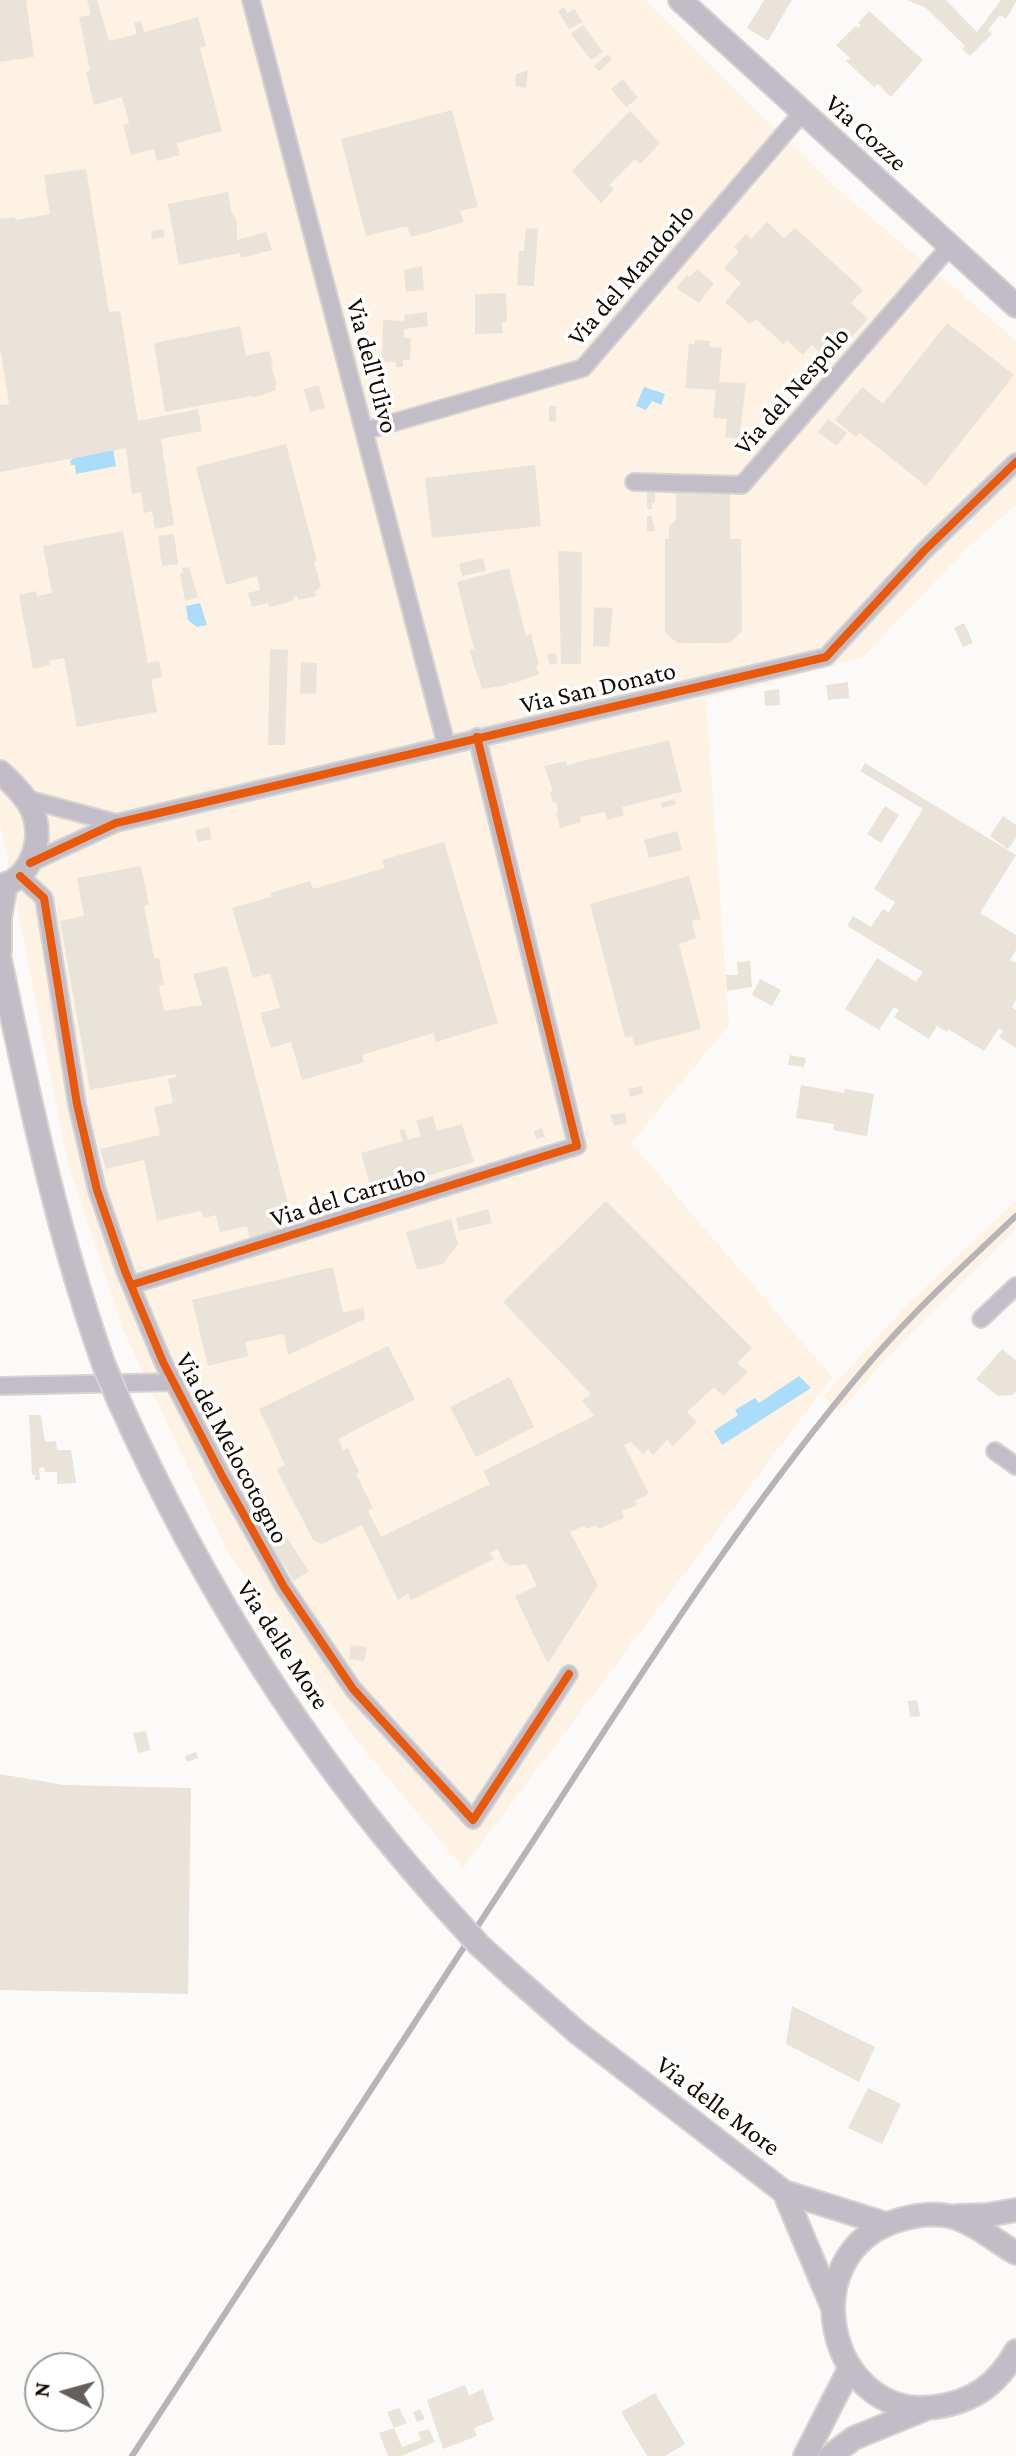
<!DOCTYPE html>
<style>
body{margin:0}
#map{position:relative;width:1016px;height:2456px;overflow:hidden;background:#fcfaf8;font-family:"Crimson Pro",serif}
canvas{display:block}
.north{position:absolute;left:24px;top:2352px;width:80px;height:80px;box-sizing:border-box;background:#fff;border:2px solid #a09e9b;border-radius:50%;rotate:276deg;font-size:22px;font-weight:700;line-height:32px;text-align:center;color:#120c05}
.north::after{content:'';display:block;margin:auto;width:28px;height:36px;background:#645f5a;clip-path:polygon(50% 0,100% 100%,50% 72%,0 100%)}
</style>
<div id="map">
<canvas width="1016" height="2456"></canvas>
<div class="north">N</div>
</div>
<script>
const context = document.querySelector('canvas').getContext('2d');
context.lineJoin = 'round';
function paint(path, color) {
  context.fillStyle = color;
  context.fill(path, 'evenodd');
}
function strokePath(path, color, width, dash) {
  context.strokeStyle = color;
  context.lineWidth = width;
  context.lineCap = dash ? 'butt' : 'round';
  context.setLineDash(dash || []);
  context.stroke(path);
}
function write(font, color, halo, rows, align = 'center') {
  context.font = font + ' "Crimson Pro",serif';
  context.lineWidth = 7;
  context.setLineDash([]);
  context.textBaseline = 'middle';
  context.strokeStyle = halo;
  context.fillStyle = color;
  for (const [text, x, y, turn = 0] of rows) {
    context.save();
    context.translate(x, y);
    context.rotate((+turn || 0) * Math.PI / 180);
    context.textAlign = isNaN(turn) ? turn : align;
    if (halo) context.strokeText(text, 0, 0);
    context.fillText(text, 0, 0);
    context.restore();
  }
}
paint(new Path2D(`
 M0 0H645L836 188 1016 340V505L969 546 862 658 706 699 729 1025 631 1143 832 1377 463 1868 349 1731 227 1550 122 1328 68 1165 0 821Z
 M1016 1200V1229L899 1345 839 1412 824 1396 904 1308Z`), '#fdf2e4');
paint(new Path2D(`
 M644 387 665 394 661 405 652 401 646 410 636 406Z
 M113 450 116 466 76 474 75 465H71L70 461 74 458Z
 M200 603 207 625 197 627 188 620 186 606Z
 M799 1376 811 1388 722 1445 714 1431 738 1415 735 1410 755 1398 759 1403Z`), '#aaddfa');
paint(new Path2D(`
 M0 0H26L34 57 0 62Z
 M87 0H97L109 41 137 34 134 23 141 21 144 32 198 17 206 46 200 48 222 131 177 143 180 155 157 161 154 149 131 155 123 125 129 123 122 97 94 105 86 72 90 70 79 17 91 15Z
 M764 0H792L768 41 747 28Z
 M907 0H946L977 32 1001 0H1016V2L1006 19 1000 15 988 30 992 34 970 56 962 49 965 46 926 8Z
 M564 7 567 13 574 9 583 22 569 29 558 11Z
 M869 11 923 60 891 97 878 84 874 87 846 61 850 58 836 45 856 26 858 28 861 25 858 23Z
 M583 25 603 52 591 60 571 34Z
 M608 54 612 59 599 71 594 66Z
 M528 70 526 88 515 86 516 74Z
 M623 79 638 98 626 107 611 89Z
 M452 110 478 207 460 211 464 222 411 237 407 226 366 236 341 139Z
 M630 111 660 143 640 164 635 159 609 185 614 189 601 203 572 171Z
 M86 169 109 312 120 311 138 421 198 409 202 431 161 439 174 525 155 529 152 511 144 513 141 492 132 494 126 448 0 472V405L9 404 0 348V219L15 217V220L50 214 44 175Z
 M228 192 231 211 237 222V240L266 232 272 250 241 258 240 253 179 265 168 204Z
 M767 222 784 238 795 228 863 290 851 303 868 319 829 361 812 345 803 355 787 340 783 344 756 319 750 324 725 302 741 283 724 268 739 252 734 247 746 234 751 239Z
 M526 228 538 229 534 286 517 285 519 251H524Z
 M163 229 165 237 152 239 151 231Z
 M422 266 424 290 406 292 404 270Z
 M697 269 714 283 699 303 676 288 687 275 690 277Z
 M506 293 507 322H502L503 333 475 334V294Z
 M427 312 428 326 404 329V338H411L410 360H403V367H396V362H382L383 320 404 321 405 315Z
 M947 323 1014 375 926 486 860 433 856 437 835 420 862 387 883 404Z
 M240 326 246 356 268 351 271 356 273 364 271 365 277 385 275 386 276 390 253 398 252 396 165 412 154 343Z
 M695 340 710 341 709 347 722 348 719 382 746 383 739 439 725 437 727 419 713 418 716 390 685 388 689 344H695Z
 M319 385 325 408 310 412 304 389Z
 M549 406H556V422L549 421Z
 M828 419 847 433 837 446 818 432Z
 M286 444 317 561 314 562 321 586 315 592 316 596 298 600 297 596 293 597 294 601 269 607 268 603 252 607 248 593 260 590 257 576 226 585 196 467Z
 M535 465 541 526 432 538 425 478Z
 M676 489 730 493V539H741L742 631 730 643H677L665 632V539H669V526L676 520Z
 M647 491H655V503H652V509H647Z
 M647 516H652L655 531H647Z
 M123 531 148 663 159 661 162 677 151 679 157 712 77 727 64 658 49 661 50 665 33 669 19 595 36 591 37 596 52 593 43 546Z
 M174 534 178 564 162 566 158 536Z
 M558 551 582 552 581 664H561Z
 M483 558 486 571 462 576 459 564Z
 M189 567 198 597 185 601 180 574 183 573 182 568Z
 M509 568 526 636 531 634 539 665H536L539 674 515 683H508V685L482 689 469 650 474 649 457 582Z
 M594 607 613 608 609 647 593 646Z
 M964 623 973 643 963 647 954 628Z
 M270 649 288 650 285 745H268Z
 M555 652 558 663 550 665 547 655Z
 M301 662 317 663 316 694 300 693Z
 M848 682 849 698 828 700 826 685Z
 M779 689 780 705 765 706 764 691Z
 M669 740 682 792 622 807 624 815 607 820 605 812 580 817 581 822 560 828 556 813 558 812 556 802 553 803 550 792 553 791 544 766 566 761 567 765Z
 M865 763 1016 855 980 913 1016 935V950L1010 960 1016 963V1000L1012 1007 1016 1010V1048L999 1037 1003 1031 999 1028 984 1051 948 1029 947 1032 937 1026 929 1039 894 1017 899 1010 894 1007 879 1030 845 1009 877 958 916 982 923 972 847 926 853 916 871 927 883 909 889 912 895 902 874 889 923 809 860 771Z
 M675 799 676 804 662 808 661 803Z
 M885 806 899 815 881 843 867 834Z
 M1003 816 1016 825V838L1008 849 990 836Z
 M209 827 212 839 198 842 195 830Z
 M677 831 682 850 649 858 644 840Z
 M444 842 498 1023 436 1042 433 1033 362 1055 364 1062 302 1080 291 1042 271 1048 260 1013 280 1008 270 973 253 978 232 908 271 897 270 893 310 881 313 889 385 868 382 860Z
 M141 866 149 904 144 906 154 958H159L164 985 159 986 164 1011 202 1005 193 974 227 966 295 1231 250 1241 247 1226 220 1232 216 1215 204 1218 201 1211 157 1221 144 1160 106 1169 100 1149 160 1135 154 1107 173 1103 168 1079 176 1077 175 1074 90 1090 60 921 84 916 77 878Z
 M689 876 701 919 692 921 696 938 679 944 701 1029 635 1046 632 1036 625 1038 590 904Z
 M750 961 752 987 727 991 726 975H738L737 962Z
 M760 979 781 990 772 1006 752 995Z
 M790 1055 806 1058 804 1067 788 1065Z
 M801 1085 844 1093 845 1089 874 1094 867 1136 833 1130 834 1124 796 1118Z
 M642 1086 643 1094 630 1097 628 1089Z
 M625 1113 627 1123 614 1126 610 1115Z
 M433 1116 437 1131 462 1124 474 1162 372 1192 361 1153 403 1141 399 1130 405 1129 408 1140 421 1136 416 1121Z
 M542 1128 545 1137 536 1139 534 1131Z
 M606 1201 752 1348 737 1363 748 1372 723 1396 714 1387 687 1412 697 1422 673 1446 667 1440 653 1455 648 1449 643 1454 631 1442 624 1445 649 1494 635 1501 637 1505 622 1511 624 1518 598 1529 597 1525 587 1529 584 1526 570 1532 598 1585 549 1662H547L515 1596 537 1586 526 1564 510 1566 503 1561 498 1549 490 1553 494 1559 411 1600 408 1594 398 1600 362 1525 322 1544 313 1540 277 1470 285 1465 259 1409 388 1346 415 1399 338 1439 343 1450 348 1448 359 1472 356 1474 373 1508 368 1511 381 1537 490 1484 483 1471 594 1416 582 1400 591 1394 503 1302Z
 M488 1209 492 1223 459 1231 456 1218Z
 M451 1219 458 1244 443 1264 417 1270 406 1232Z
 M333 1267 343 1313 363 1308 365 1319 288 1355 284 1334 245 1342 248 1356 208 1366 192 1300Z
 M1002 1349 1016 1360V1391L1013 1395 998 1396 976 1379Z
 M510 1377 534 1427 476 1457 450 1407Z
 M29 1415H41L45 1442 56 1441 57 1450H71L76 1483 57 1484V1472H45L44 1467 39 1468 40 1480H35V1475H32Z
 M279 1526 309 1571 294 1581 265 1533Z
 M351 1645 367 1647 364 1661 349 1659Z
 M917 1700 920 1716 910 1717 908 1701Z
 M146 1731 150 1750 138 1753 133 1733Z
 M196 1752 198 1758 187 1762 185 1756Z
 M0 1774 64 1785 191 1788 188 1994 0 1990Z
 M792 2006 875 2047 859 2082 786 2044Z
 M868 2088 901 2104 882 2144 848 2128Z
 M465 2385 469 2396 483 2389 494 2420 474 2428 477 2436 443 2449 427 2400Z
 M655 2393 685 2444 665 2456H647L621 2412Z
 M399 2408 407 2423 394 2428 402 2447 421 2440 418 2432 429 2429 435 2442 401 2456H388L379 2433 394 2428 387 2412Z
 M420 2409 425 2419 417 2422 413 2412Z`), '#eae3d9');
const street = new Path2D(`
 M251 0 446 744
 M364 431 583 368 802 113
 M634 482 742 485 950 246
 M23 798 116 823
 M30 863 116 823 826 657 924 551 1016 462
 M20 876 44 898 77 1104 97 1190 125 1271 163 1362 221 1474 284 1587 353 1689 473 1820 569 1674
 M131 1285 577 1146 477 737
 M981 1319 1016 1286
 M0 1386 174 1382
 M995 1451 1016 1466`);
const secondary = new Path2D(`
 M680 0 1016 306
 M0 772C11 782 28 799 33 812 44 840 31 879 0 886
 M0 950V917L6 884
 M0 960C29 1097 57 1233 104 1365
 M119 1401C199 1579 302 1746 432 1893
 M512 1975 578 2033 784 2192 886 2224
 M784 2192 832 2306
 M958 2216 987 2215 1016 2210
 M1016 2253C995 2241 976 2224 953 2217 935 2212 916 2215 899 2220 789 2253 828 2421 935 2407 973 2402 998 2384 1016 2351
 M805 2456 850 2368
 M830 2456 854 2438 925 2409`);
strokePath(street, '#d6d4d2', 20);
strokePath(secondary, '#d6d4d2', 26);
strokePath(street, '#c3bdc8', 16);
strokePath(secondary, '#c2bcc6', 22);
strokePath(new Path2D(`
 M132 2456C263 2254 395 2053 526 1852 635 1684 740 1514 870 1362 915 1310 966 1263 1016 1216`), '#b7b3b7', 6);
const secondaryBridge = new Path2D(`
 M104 1365 119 1401
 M432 1893 479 1945 512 1975`);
strokePath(secondaryBridge, '#d6d4d2', 26, []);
strokePath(secondaryBridge, '#c2bcc6', 22);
strokePath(new Path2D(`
 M30 863 116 823 826 657 924 551 1016 462
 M20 876 44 898 77 1104 97 1190 125 1271 163 1362 221 1474 284 1587 353 1689 473 1820 569 1674
 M131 1285 577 1146 477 737`), '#e8590c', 8);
write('26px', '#120c05', '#fff', [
 ["Via Cozze",866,133,42],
 ["Via del Mandorlo",631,275,-49],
 ["Via dell'Ulivo",372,366,75],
 ["Via del Nespolo",792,391,-49],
 ["Via San Donato",598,688,-13],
 ["Via del Carrubo",348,1196,-17],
 ["Via del Melocotogno",232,1448,62],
 ["Via delle More",283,1645,57],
 ["Via delle More",718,2106,37]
]);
</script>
